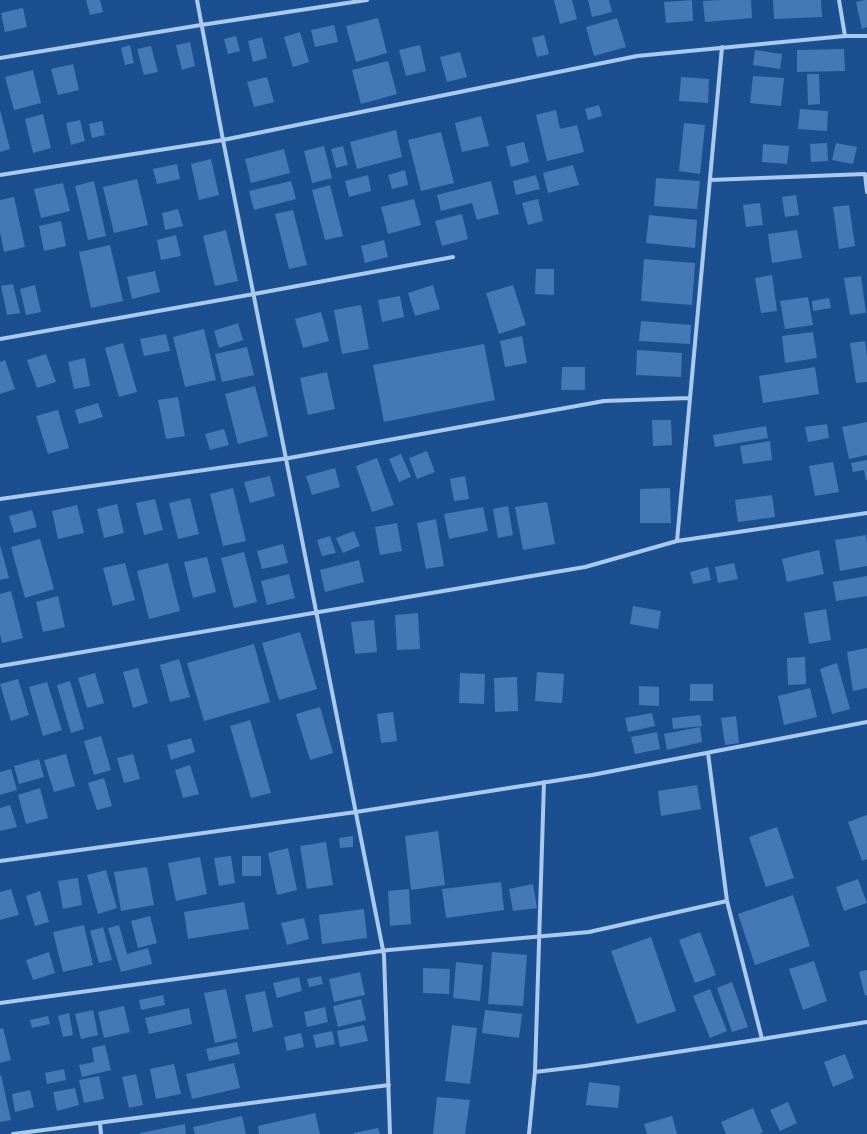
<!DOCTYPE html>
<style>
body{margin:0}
canvas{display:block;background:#1b4f8f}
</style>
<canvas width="867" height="1134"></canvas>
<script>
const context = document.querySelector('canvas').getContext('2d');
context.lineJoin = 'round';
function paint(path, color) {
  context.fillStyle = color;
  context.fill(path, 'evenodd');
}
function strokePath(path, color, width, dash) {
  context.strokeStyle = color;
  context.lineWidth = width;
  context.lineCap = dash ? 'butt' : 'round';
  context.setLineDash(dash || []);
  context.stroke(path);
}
paint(new Path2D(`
 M86 0H100L103 12 90 15Z
 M554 0H572L577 19 560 24Z
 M588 0H609L612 12 592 17Z
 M692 0 693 21 666 23 664 2Z
 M720 0H751L752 18 705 22 703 1Z
 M773 0H821L822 17 774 19Z
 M864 0H867V27L862 29 856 2Z
 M23 8 27 27 5 32 1 13Z
 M378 18 387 53 356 62 346 26Z
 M617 18 626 47 594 56 586 27Z
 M334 25 338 42 315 47 311 30Z
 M300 32 309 62 293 67 284 37Z
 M544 35 549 54 537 57 532 38Z
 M236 36 240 51 228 54 224 39Z
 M262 37 267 58 253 62 248 41Z
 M190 42 195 66 182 70 176 45Z
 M130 45 134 63 125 65 121 48Z
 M420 45 426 71 406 76 399 50Z
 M151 46 158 72 144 75 137 49Z
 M844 49 845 71 797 72V50Z
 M755 50 782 54 780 69 753 65Z
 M460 52 467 77 447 82 440 57Z
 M388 61 397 94 361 104 352 70Z
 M73 64 79 90 58 95 51 69Z
 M33 70 41 103 14 110 5 77Z
 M807 74H819L820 104 808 105Z
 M753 76 784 78 781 106 750 103Z
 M267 77 274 102 254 107 247 82Z
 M681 77 709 79 708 103 679 101Z
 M599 105 602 116 588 120 585 109Z
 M800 109 828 111 827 131 798 129Z
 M0 110 10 149 0 152Z
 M556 110 560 129 577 125 584 152 547 161 536 115Z
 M43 114 51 148 33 153 25 119Z
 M481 116 489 146 462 152 455 123Z
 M80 120 85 141 71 145 66 123Z
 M102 121 105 135 92 138 89 124Z
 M684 123 705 125 700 174 679 171Z
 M396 130 402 157 357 169 350 142Z
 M441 132 454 183 421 191 408 140Z
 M524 142 529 162 511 167 506 146Z
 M827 143 828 161 811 162 810 144Z
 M836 143 857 147 853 164 832 160Z
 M763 144 789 146 787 164 762 162Z
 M324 146 332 178 312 183 304 151Z
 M343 146 348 165 336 168 331 149Z
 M284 149 290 173 251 183 245 159Z
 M211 159 219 195 199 200 191 164Z
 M177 164 180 179 157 184 153 169Z
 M573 165 579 185 548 193 543 173Z
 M405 170 408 185 392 189 388 175Z
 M368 175 371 191 349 197 345 181Z
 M536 175 540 189 516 195 513 181Z
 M656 178 700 181 697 209 654 206Z
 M137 179 148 225 114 233 103 187Z
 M94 181 106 236 88 240 75 186Z
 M291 181 296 199 254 210 249 191Z
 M491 181 499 214 477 220 472 203 441 211 437 195Z
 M63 183 70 211 41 218 34 189Z
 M330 185 343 236 325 240 312 190Z
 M796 195 799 215 785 217 782 197Z
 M14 197 25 247 4 252 0 232V200Z
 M414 199 421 225 388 234 381 207Z
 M538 199 543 221 528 225 522 203Z
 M760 203 763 225 746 227 743 205Z
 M849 205 855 246 839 249 833 207Z
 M178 209 183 226 165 230 162 213Z
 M293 210 307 265 289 269 275 214Z
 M462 214 468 239 442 246 435 221Z
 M649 215 697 220 695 248 646 243Z
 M61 221 66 246 44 251 39 226Z
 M226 230 238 281 215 286 203 236Z
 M797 230 802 258 772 263 768 234Z
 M176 235 181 256 161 260 157 240Z
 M384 240 388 257 365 263 361 246Z
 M110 245 123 301 91 308 79 252Z
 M644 259 695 263 692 305 641 301Z
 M536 269H554V295L535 294Z
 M155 271 160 292 132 299 127 277Z
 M772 275 777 311 761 313 755 278Z
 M861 276 866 313 850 315 844 278Z
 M13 284 20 313 7 315 1 286Z
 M35 285 41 312 26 315 20 289Z
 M433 285 440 309 415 316 408 293Z
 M513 285 526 325 499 334 486 293Z
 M400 296 404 317 382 322 378 300Z
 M808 297 813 325 785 329 780 301Z
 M829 298 831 308 813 311 812 301Z
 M361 305 369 349 342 354 334 310Z
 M321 312 329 341 303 348 295 319Z
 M641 321 691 325 690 344 639 341Z
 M238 323 243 340 219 348 214 331Z
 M204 329 216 380 185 387 173 337Z
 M813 332 817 358 785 363 782 336Z
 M166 334 170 351 144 356 140 339Z
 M522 336 527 363 505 367 500 341Z
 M865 341 867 357V382L856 383 850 343Z
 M123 343 137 392 119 397 105 348Z
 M484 344 495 400 384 422 373 365Z
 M247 347 254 375 222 382 215 354Z
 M637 350 682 353 681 377 636 375Z
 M46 354 56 382 37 388 27 360Z
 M85 358 90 386 74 389 68 362Z
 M5 360 15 389 0 394V362Z
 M562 367H585V390H561Z
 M815 367 819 394 763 403 759 376Z
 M327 372 335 409 308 415 300 378Z
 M255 386 268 436 238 444 225 394Z
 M178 397 185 436 166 439 158 400Z
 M98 403 103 417 79 424 75 410Z
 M58 410 69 448 48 454 36 416Z
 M652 420H671L672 445 653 446Z
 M867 422V455L849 459 842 427Z
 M827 424 829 438 808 442 805 427Z
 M766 426 768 438 715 447 713 435Z
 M224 429 229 445 210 450 205 434Z
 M770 441 772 460 743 464 740 446Z
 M427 451 435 472 417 479 409 458Z
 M401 454 411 477 399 482 389 459Z
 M377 458 394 505 372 512 356 466Z
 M867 460V480H866L864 470 853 472 851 463Z
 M833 462 839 492 815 496 809 466Z
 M335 468 340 487 312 495 306 476Z
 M270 476 275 496 250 503 244 482Z
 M465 476 469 499 454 501 450 479Z
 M233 488 246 541 223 546 210 494Z
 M670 488 671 523H640V489Z
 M772 495 775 517 738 522 735 500Z
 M190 498 199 534 178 539 169 503Z
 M155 499 163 530 144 535 136 503Z
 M547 502 555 544 523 550 515 507Z
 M117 504 124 533 104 538 97 509Z
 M77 505 84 533 58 539 52 511Z
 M508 506 513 535 498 538 493 509Z
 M483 507 488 531 449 539 444 514Z
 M32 510 37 527 14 533 9 516Z
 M436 519 444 566 426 569 417 523Z
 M397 523 402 551 380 555 375 527Z
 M354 531 360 546 343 553 336 538Z
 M866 535 867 544V566L840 571 835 540Z
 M330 536 336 553 322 556 317 540Z
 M40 539 54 589 25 598 11 547Z
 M283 544 288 563 262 569 257 551Z
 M0 545 9 578 0 580Z
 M819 550 824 574 787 582 782 559Z
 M244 552 257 602 234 608 221 558Z
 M207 557 216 592 193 598 184 562Z
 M359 560 364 582 325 592 320 570Z
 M125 563 135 600 113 606 103 568Z
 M168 563 180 611 149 619 137 571Z
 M734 563 738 579 718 583 715 567Z
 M708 567 711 580 693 584 690 572Z
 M289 574 295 598 267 605 261 581Z
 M867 576V596L836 601 833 582Z
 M11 591 23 638 2 643 0 634V594Z
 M58 596 65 627 43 632 36 602Z
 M633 606 661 611 658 629 630 624Z
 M826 609 831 640 809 644 804 613Z
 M418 613 420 649 397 650 395 615Z
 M374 620 377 652 355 654 351 622Z
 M300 632 317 689 279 700 262 643Z
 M254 644 270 702 204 721 187 663Z
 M867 648V688L853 691 847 652Z
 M805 657 806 684 788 685 787 658Z
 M179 659 190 697 170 702 160 665Z
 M837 663 850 709 832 714 820 669Z
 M138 668 148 703 133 708 123 672Z
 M537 672 564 674 562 703 535 701Z
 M95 673 104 703 87 708 78 678Z
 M460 673 485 674 484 704 459 703Z
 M517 677 518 711 495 712 494 678Z
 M18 679 29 715 11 721 0 684Z
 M70 681 84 729 71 733 57 685Z
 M47 682 62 730 43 736 29 687Z
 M690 684H713V701H690Z
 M639 686 659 687V706L639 705Z
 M810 688 817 717 784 725 778 696Z
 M320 707 333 753 310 760 296 714Z
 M393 712 397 741 381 743 377 714Z
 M652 713 655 726 628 732 625 718Z
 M700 715 702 726 673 729 672 718Z
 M736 716 739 743 725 745 721 718Z
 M250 720 271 793 251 798 230 726Z
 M700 727 702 742 667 750 664 734Z
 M657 732 660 749 635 754 631 737Z
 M101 736 111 770 94 775 84 741Z
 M191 738 195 752 171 760 167 745Z
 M66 754 75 786 54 792 44 760Z
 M133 754 140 779 124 783 117 758Z
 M39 759 44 777 19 784 14 766Z
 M190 765 199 794 183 798 175 770Z
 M11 769 17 790 0 795V772Z
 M104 778 112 806 97 810 88 783Z
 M697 785 701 809 661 816 658 791Z
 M40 788 48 818 26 824 18 795Z
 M10 805 17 827 0 831V808Z
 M867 815V859L862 861 848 822Z
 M777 827 794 878 766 887 749 837Z
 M438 831 445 885 411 890 405 836Z
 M353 836V847L340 848 339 838Z
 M326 842 333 885 307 889 300 846Z
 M288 848 297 890 277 895 268 853Z
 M231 856 235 883 219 886 214 858Z
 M242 856H261V876H242Z
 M200 857 207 894 176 901 168 863Z
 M147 867 154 905 121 911 114 872Z
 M106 870 117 908 98 914 87 875Z
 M78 878 82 905 63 909 58 881Z
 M858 879 867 903 844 911 836 887Z
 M501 882 504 910 446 918 442 889Z
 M533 884 537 908 513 911 509 889Z
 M11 889 19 915 0 920V892Z
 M409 889 411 924 390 926 388 891Z
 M40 891 49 922 35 926 26 896Z
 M793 895 810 946 755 965 738 914Z
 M244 902 249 929 188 939 184 912Z
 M364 909 367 938 322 944 319 915Z
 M150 916 157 943 138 948 131 921Z
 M304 918 309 939 287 945 281 923Z
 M84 925 93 965 63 972 53 932Z
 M119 925 127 954 148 948 152 964 121 972 108 928Z
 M103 927 112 960 99 963 90 931Z
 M700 932 716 975 695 983 679 940Z
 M651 937 676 1011 637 1024 611 951Z
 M49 952 55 973 33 980 26 960Z
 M492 952 527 955 523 1006 488 1004Z
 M814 961 827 1001 803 1010 789 969Z
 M456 962 483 965 480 1001 453 998Z
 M423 968 450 969 449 994 423 993Z
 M867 970V995L865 996 859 972Z
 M360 972 365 995 334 1002 329 979Z
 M321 976 323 984 309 987 307 979Z
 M299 977 302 991 277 998 273 983Z
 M732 982 748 1027 732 1032 717 988Z
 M226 989 237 1038 215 1043 204 993Z
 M710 989 727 1031 710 1038 693 996Z
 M265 991 273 1027 253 1032 245 995Z
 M163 995 165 1005 141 1010 139 1000Z
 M361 999 366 1020 338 1027 333 1006Z
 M124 1006 130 1032 104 1038 98 1012Z
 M325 1007 328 1022 307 1027 304 1012Z
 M189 1008 192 1024 149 1034 145 1018Z
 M93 1010 98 1035 81 1039 75 1014Z
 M485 1010 522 1014 519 1038 482 1033Z
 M69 1013 73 1035 63 1037 58 1016Z
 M48 1016 50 1024 32 1028 30 1020Z
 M364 1025 368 1041 340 1047 337 1031Z
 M452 1025 477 1028 470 1084 445 1081Z
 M3 1028 11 1060 0 1063V1029Z
 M332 1031 335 1044 316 1048 313 1035Z
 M301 1033 304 1047 287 1051 284 1037Z
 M237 1042 240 1054 209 1061 206 1049Z
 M105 1045 111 1070 82 1077 79 1065 94 1062 92 1048Z
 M845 1054 854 1078 833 1087 824 1062Z
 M234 1063 240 1088 192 1099 186 1074Z
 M174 1064 181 1094 156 1099 150 1069Z
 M64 1069 66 1080 47 1084 45 1073Z
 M136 1074 143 1105 129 1108 122 1077Z
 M1 1075 11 1120 0 1122V1076Z
 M99 1076 104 1099 84 1103 79 1080Z
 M589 1082 620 1086 618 1108 586 1105Z
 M75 1088 79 1105 57 1111 53 1092Z
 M30 1090 34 1107 15 1112 12 1094Z
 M437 1097 470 1100 465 1134H433Z
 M788 1102 797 1123 780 1131 770 1110Z
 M753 1108 763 1132 759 1134H726L721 1122Z
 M315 1113 320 1134H259L258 1126Z
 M242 1116 246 1134H195L193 1127Z
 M672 1116 677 1134H647L644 1124Z
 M185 1124 186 1134H140V1133Z
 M378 1128 380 1134H354V1133Z`), '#4478b7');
strokePath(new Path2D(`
 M197 0 223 140 384 955 390 1134
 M839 0 845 36H867
 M722 47 677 541 867 513
 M0 58 201 25 367 0
 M0 175 223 140 637 56 845 36
 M710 180 865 174 867 192
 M0 339 254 294 453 257
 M0 499 289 458 604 401 690 398
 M0 666 585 567 677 541
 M0 861 356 812 592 775 867 722
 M0 1003 389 950 589 932 727 901
 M762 1039 867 1022
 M535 1072 544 782
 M100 1123 101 1134
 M13 1134 389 1085
 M529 1134 535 1072 585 1066 762 1039 727 901 708 753`), '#a9c9ee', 4);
</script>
